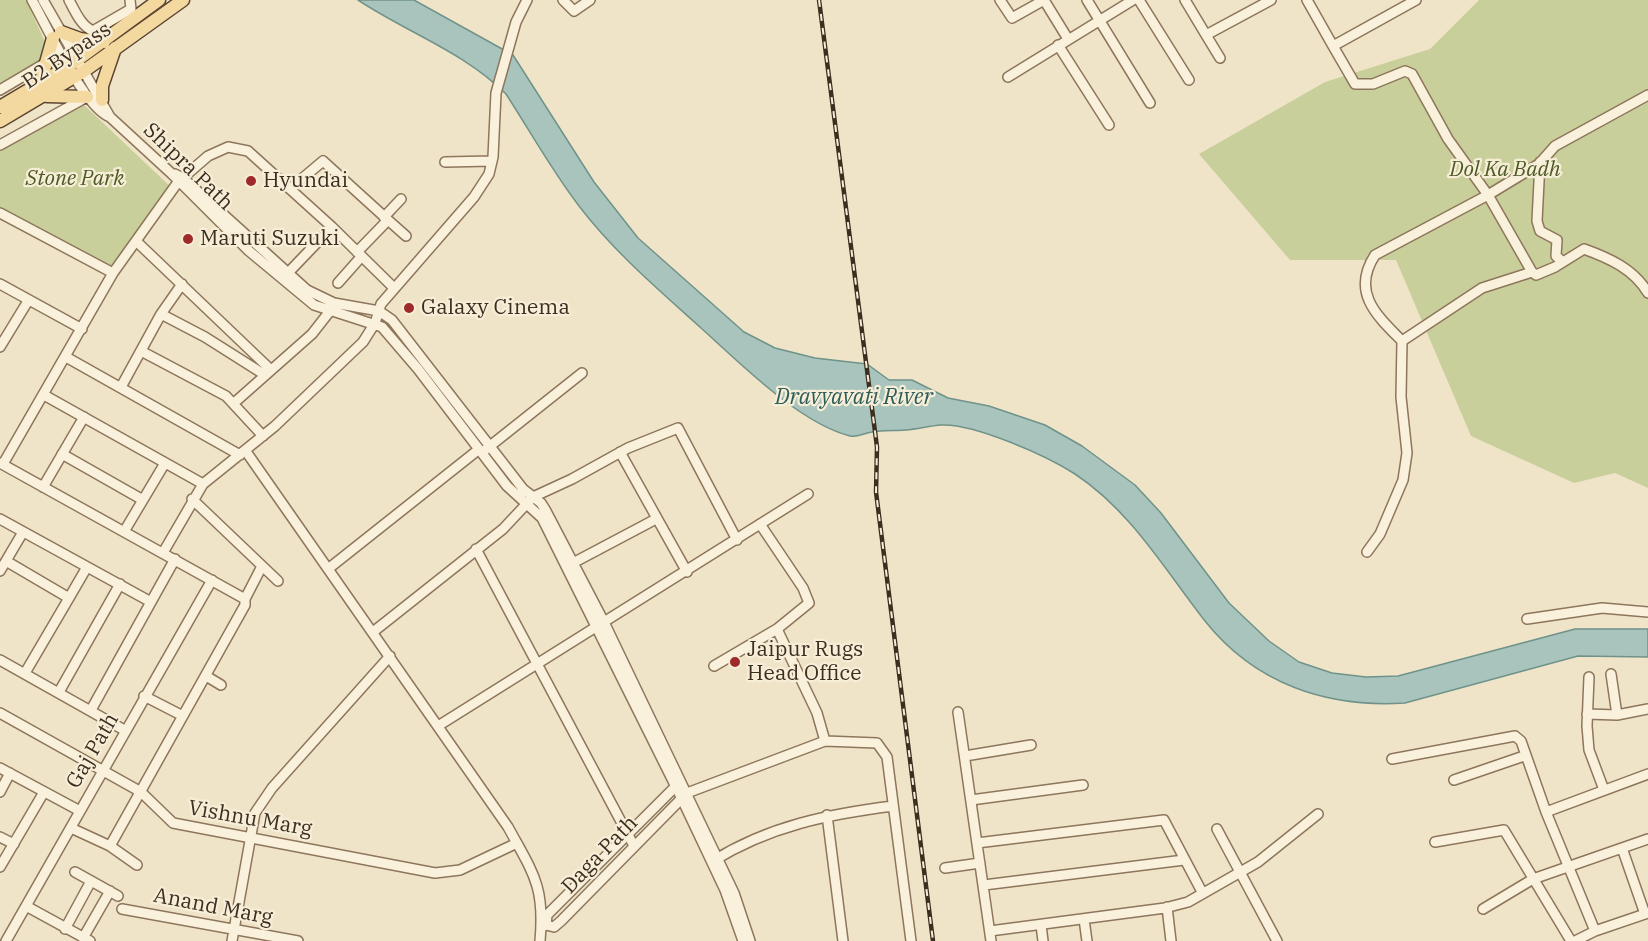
<!DOCTYPE html>
<style>
body{margin:0}
canvas{display:block;background:#f0e4c8}
</style>
<canvas width="1648" height="941"></canvas>
<script>
const context = document.querySelector('canvas').getContext('2d');
context.lineJoin = 'round';
function paint(path, color) {
  context.fillStyle = color;
  context.fill(path, 'evenodd');
}
function strokePath(path, color, width, dash) {
  context.strokeStyle = color;
  context.lineWidth = width;
  context.lineCap = dash ? 'butt' : 'round';
  context.setLineDash(dash || []);
  context.stroke(path);
}
function write(font, color, halo, rows, align = 'center') {
  context.font = font + ' "IBM Plex Serif",serif';
  context.lineWidth = 4.5;
  context.setLineDash([]);
  context.textBaseline = 'middle';
  context.strokeStyle = halo;
  context.fillStyle = color;
  for (const [text, x, y, turn = 0] of rows) {
    context.save();
    context.translate(x, y);
    context.rotate((+turn || 0) * Math.PI / 180);
    context.textAlign = isNaN(turn) ? turn : align;
    if (halo) context.strokeText(text, 0, 0);
    context.fillText(text, 0, 0);
    context.restore();
  }
}
paint(new Path2D(`
 M0 0H26L46 44 43 59 0 84Z
 M1479 0H1648V488L1615 473 1574 483 1471 436 1396 260H1290L1199 154 1325 82 1430 49Z
 M84 105 173 189 113 267 0 207V151Z`), '#c9cf9b');
const water = new Path2D(`
 M358 0H414L513 55 594 182 638 238 744 332 775 348 815 358 867 364 889 380H912L948 398 989 406 1045 425 1082 446 1135 485 1161 513 1229 603 1269 641 1299 662 1332 673 1366 677 1398 676 1575 629H1648V657L1578 656 1405 703C1327 708 1255 684 1205 621 1165 570 1131 511 1075 474 1047 456 974 423 941 425 929 426 918 429 906 430 895 431 883 430 872 432 864 433 857 438 850 436 799 423 740 363 701 328 659 290 614 252 579 206 552 171 530 131 506 94 464 52 408 33 358 0Z`);
paint(water, '#a9c4bc');
strokePath(water, '#6f938a', 1.5);
const minor = new Path2D(`
 M32 0C47 27 84 107 110 117L172 174 249 251 314 305 382 327 418 369 507 486 542 518 681 797 725 890 743 941
 M43 0 110 117
 M69 0C75 11 81 26 93 31L131 9 130 0
 M563 0 574 11 590 0
 M1000 0 1012 18 1044 0
 M1044 0 1068 39
 M1087 0 1150 103
 M1139 0 1189 80
 M1185 0 1206 35 1271 0
 M1307 0 1333 46 1416 0
 M1206 35 1220 58
 M1058 45 1109 125
 M1333 46 1355 84H1373L1405 71 1412 74 1448 139 1488 195 1532 272 1536 275 1555 267 1584 249C1609 258 1634 269 1648 293
 M1008 77 1133 0
 M0 90 49 61
 M0 145 85 98
 M445 162 492 161
 M1540 162 1537 221 1540 231 1557 240 1556 256 1563 262
 M175 174 183 178 307 290 334 303 379 311 392 320 523 489 541 503 546 511 604 622 734 893 750 941
 M291 188 323 161 388 220 357 252
 M0 213 113 273
 M384 217 401 199
 M388 220 406 236
 M136 241 271 370
 M286 275 332 227
 M338 283 361 257
 M0 284 82 329
 M161 314 205 337 265 375
 M1402 341 1482 288 1532 272
 M0 347 28 301
 M141 351 226 396 263 436
 M66 357 240 455
 M121 387 161 314 182 284
 M44 395 203 484
 M234 403 312 334 330 311
 M245 450 508 827C533 873 545 886 540 941
 M485 450 582 373
 M620 452 687 572
 M62 454 143 500
 M0 463 245 599
 M3 464 113 273 178 182 208 156 228 147 248 151 332 227 394 288
 M43 487 84 417
 M192 499 278 581
 M0 519 151 602 175 559
 M125 530 165 463
 M476 549 634 846
 M164 551 203 484 275 426 363 342 375 323 381 304 474 197 489 174 493 157 496 93 516 22 527 0
 M1367 552 1380 534 1403 480 1407 453 1401 397 1402 341C1376 315 1351 292 1375 255L1488 195 1539 164 1555 146 1648 95
 M6 561 69 598 25 673
 M571 564 656 519
 M328 569 478 450
 M0 571 23 532
 M69 598 87 567
 M1527 619 1602 608 1648 612
 M777 629 817 713 825 741
 M373 632 503 529 533 497 572 479 628 448 678 428 737 540
 M0 660 126 731
 M714 666 777 629 809 603 803 588 760 524
 M1611 674 1617 715
 M206 676 221 685
 M1589 677 1587 726 1589 750 1604 790
 M59 692 120 584
 M144 696 183 716
 M91 710 151 602
 M958 712 991 941
 M0 713 141 792 173 823 435 873 460 870 517 843
 M1587 714 1617 715 1648 709
 M438 726 808 494
 M965 756 1031 745
 M1392 759 1515 736 1521 741 1546 812 1648 774
 M0 768 80 811
 M1454 780 1524 756
 M0 792 10 773
 M971 800 1083 785
 M1546 812 1595 931 1648 913
 M827 815 843 941
 M71 828 110 846 137 865
 M1217 829 1277 941
 M0 837 14 844
 M1435 842 1504 830 1571 941
 M977 843 1164 820 1202 892
 M110 846 245 605V599L262 566
 M1622 848 1645 914
 M713 861C769 826 829 814 893 806
 M0 867 44 792
 M945 868 980 863
 M75 872 118 896
 M984 885 1184 860
 M26 906 90 941
 M1167 907 1171 941
 M122 909 298 941
 M1483 909 1533 879 1648 839
 M1084 919 1087 941
 M546 925 547 915 678 784
 M1041 925 1043 941
 M541 928 546 925 554 927 561 921 687 793 825 741 877 743 887 757 911 941
 M65 929 91 881
 M990 931 1165 908 1188 902 1258 862 1318 814
 M83 938 110 891
 M6 941 212 580
 M232 941 255 813 272 788 390 656
 M1575 941 1595 931`);
const major = new Path2D(`
 M61 32 80 39 104 42
 M40 84 53 38
 M47 96 87 97
 M102 100V86L115 48
 M0 107 69 66 159 0
 M0 121 84 71 183 0`);
strokePath(minor, '#8d765c', 12);
strokePath(major, '#5b4430', 15);
strokePath(minor, '#faf1dc', 9);
strokePath(major, '#f3d9a0', 12);
const rail = new Path2D(`
 M819 0 877 447 876 492 933 941`);
strokePath(rail, '#3d2e20', 4.5);
strokePath(rail, '#f7eed8', 2, [7]);
for (const [x, y, r, color] of [
 [251,181,6,"#9e2a2b"],
 [188,239,6,"#9e2a2b"],
 [409,308,6,"#9e2a2b"],
 [735,662,6,"#9e2a2b"]
]) {
  const dot = new Path2D();
  dot.arc(x, y, r, 0, 2 * Math.PI);
  context.fillStyle = color;
  context.fill(dot);
  strokePath(dot, '#f7eed8', 2);
}
write('21px', '#3d2e20', '#f7eed8', [
 ["B2 Bypass",67,56,-34],
 ["Shipra Path",188,167,44],
 ["Gaj Path",93,751,-60],
 ["Vishnu Marg",250,819,10],
 ["Daga Path",600,855,-46],
 ["Anand Marg",213,907,11]
]);
write('italic 21px', '#4d5a26', '#f7eed8', [
 ["Dol Ka Badh",1505,170],
 ["Stone Park",75,179]
]);
write('21px', '#3d2e20', '#f7eed8', [
 ["Hyundai",263,181],
 ["Maruti Suzuki",200,239],
 ["Galaxy Cinema",421,308],
 ["Jaipur Rugs",747,650],
 ["Head Office",747,674]
], 'left');
write('italic 22px', '#2f5d5a', '#f7eed8', [
 ["Dravyavati River",854,398]
]);
</script>
